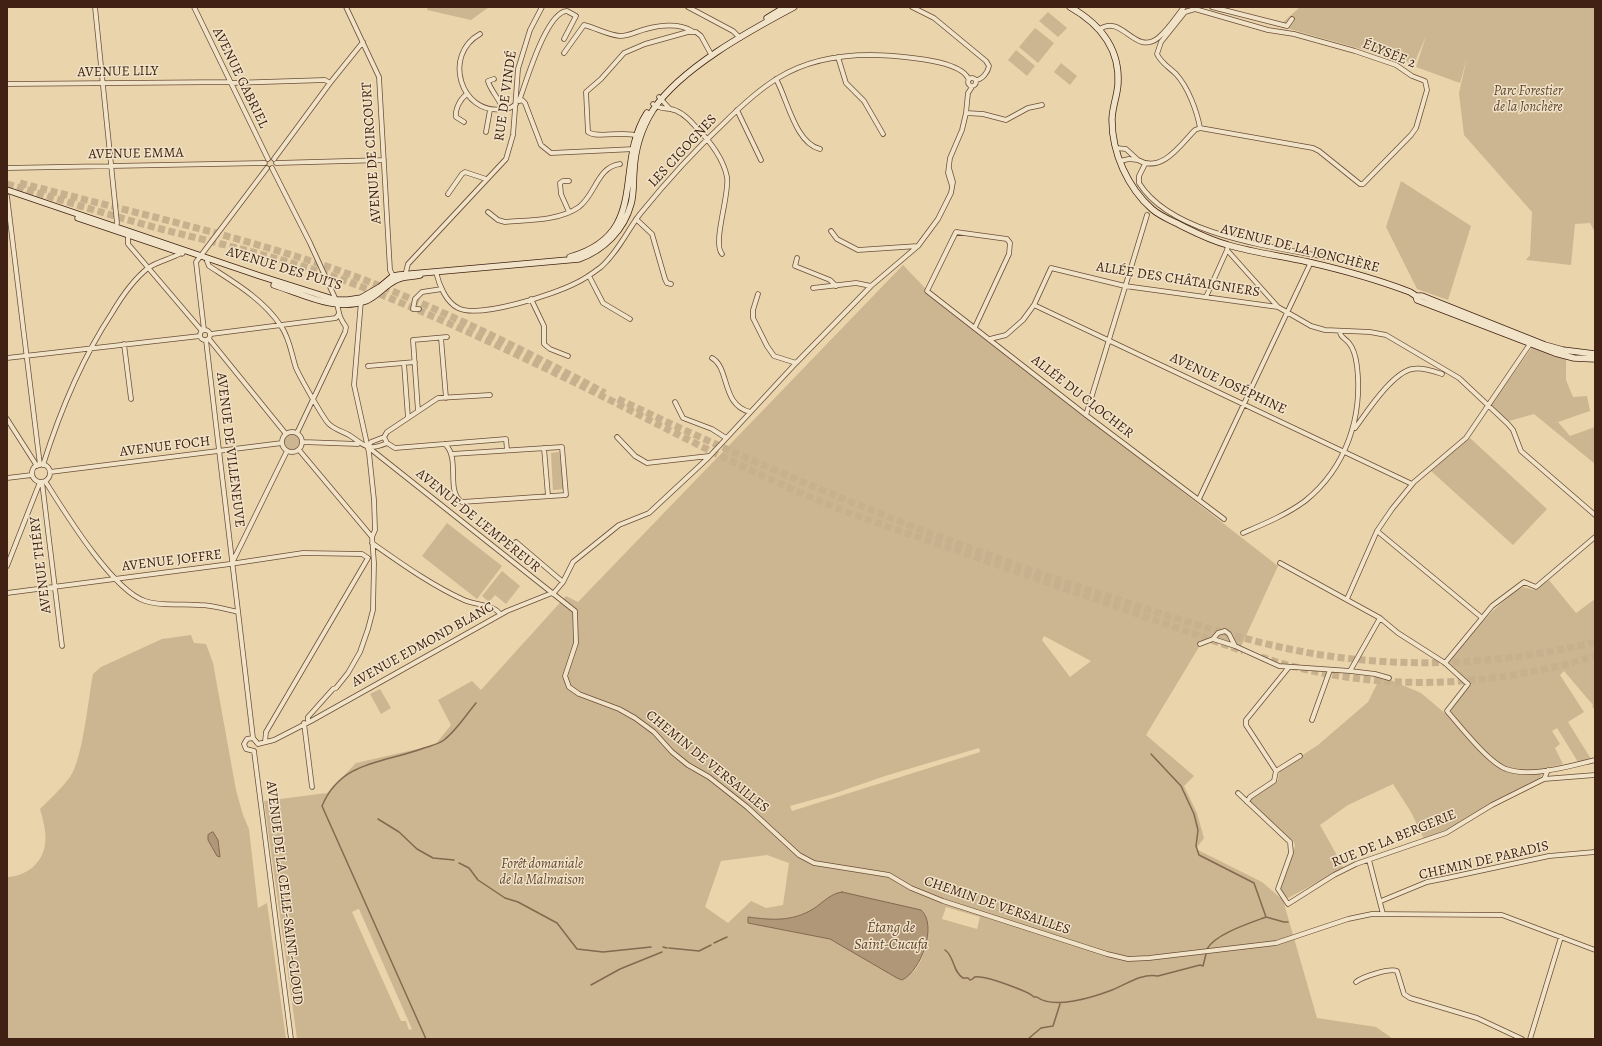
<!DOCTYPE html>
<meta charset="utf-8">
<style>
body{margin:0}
#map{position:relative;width:1602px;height:1046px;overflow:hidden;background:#e9d4ab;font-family:Alegreya,serif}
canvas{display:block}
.frame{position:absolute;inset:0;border:8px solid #412113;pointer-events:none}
</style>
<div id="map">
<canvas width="1602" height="1046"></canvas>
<div class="frame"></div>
</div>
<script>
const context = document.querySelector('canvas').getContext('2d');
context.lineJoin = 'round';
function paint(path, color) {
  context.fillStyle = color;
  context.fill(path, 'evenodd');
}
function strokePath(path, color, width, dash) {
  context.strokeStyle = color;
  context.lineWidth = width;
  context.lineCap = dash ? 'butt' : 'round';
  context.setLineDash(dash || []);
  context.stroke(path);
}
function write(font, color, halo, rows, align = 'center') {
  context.font = font + ' Alegreya,serif';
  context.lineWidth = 3;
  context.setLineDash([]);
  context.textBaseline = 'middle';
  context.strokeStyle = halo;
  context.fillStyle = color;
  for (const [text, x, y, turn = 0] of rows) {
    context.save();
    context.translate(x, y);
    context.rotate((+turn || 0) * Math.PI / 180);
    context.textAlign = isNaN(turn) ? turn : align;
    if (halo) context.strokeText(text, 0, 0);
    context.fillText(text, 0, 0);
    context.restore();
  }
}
paint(new Path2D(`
 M428 7H489L471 20 427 10Z
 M1300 7H1595V232L1590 223 1575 224 1571 265 1526 260 1530 255 1532 212 1464 135 1459 93 1467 58 1460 83 1416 67 1426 36 1414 64 1279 26Z
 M1048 12 1067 28 1058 37 1039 21Z
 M1035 28 1054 43 1038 63 1019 47Z
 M1016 50 1035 66 1027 76 1008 60Z
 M1061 63 1077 76 1070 85 1054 72Z
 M1401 181 1471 226 1448 300 1417 289 1386 227Z
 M903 265 926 289 931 291 971 327 1278 566 1239 651 1211 641 1199 647 1146 735 1194 776 1184 786 1197 813 1204 838 1196 849 1262 882 1283 900 1317 1018 1376 1027 1393 1039H297L264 801 327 793 356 763 435 745 451 725 438 700 472 681 481 690 566 596 578 602ZM1044 636 1091 661 1070 677 1042 640ZM979 748 980 752 792 811 790 806 833 794 885 776ZM767 855 789 863 783 905 766 908 751 901 728 923 705 907 721 861ZM819 905 921 910C934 922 926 957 915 970 912 973 906 977 902 980L830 939 748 923V917C776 921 795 922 819 905ZM946 907 980 917 977 929 942 919ZM358 909H359L412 1029 409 1030 406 1021H401L352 912Z
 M1533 346 1552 356 1566 359V380L1573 397 1587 396 1590 411 1558 422 1570 436 1595 427V464L1534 414 1509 421 1492 408 1491 405Z
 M284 442a8 8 0 1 1 16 0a8 8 0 1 1-16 0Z
 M1470 438 1547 509 1513 545 1431 471Z
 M559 449 564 489 553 490 551 453 559 452Z
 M447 523 502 566 477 599 422 556Z
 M502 571 520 586 506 604 495 595 489 602 482 596Z
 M1549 580 1576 613 1595 599V711L1592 706 1593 705 1564 671 1560 675 1584 712 1568 722 1591 759 1578 762 1557 728 1552 731 1560 744 1555 748 1563 764 1536 770H1518L1540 773 1542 775 1537 782 1451 828 1424 839 1411 812 1393 784 1348 805 1320 825 1344 868 1288 898 1278 890 1295 846 1294 842 1250 803 1253 797 1278 780 1280 770 1318 745 1368 702 1381 676 1421 693 1446 714 1471 684 1448 662C1471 636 1493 605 1523 587L1534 590Z
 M191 635 194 643 206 644 213 663 236 790 243 815 249 829 258 908 267 903 286 1039H7V877C16 877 26 873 33 867 51 850 46 830 40 809 50 799 61 789 70 777 83 758 88 700 93 674L101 667 162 639Z
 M380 689 391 708 381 714 370 694Z`), '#ccb691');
const water = new Path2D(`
 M213 832 218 840 220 857 217 856 208 840V835Z
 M842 892 921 910C938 925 921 971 902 980L897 978 830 939 748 923V917C771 920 792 922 813 909 823 903 829 894 842 892Z`);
paint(water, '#b09777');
strokePath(water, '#84684f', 1);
strokePath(new Path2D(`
 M1151 754 1181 786 1194 814 1198 830 1196 846 1199 855 1254 883 1266 917
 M378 819 399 832 417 849 433 858 454 860
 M459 863 469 868 478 880 505 898 518 902 557 923 577 949 603 952 651 947
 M714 943 727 937
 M663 947 667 948
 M669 948 699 951 711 945
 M1207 949C1215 934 1250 923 1266 917L1284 922H1288
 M945 950C955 957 952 971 963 978H968L970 980C972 980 973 978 975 977 984 975 1028 991 1034 997H1037C1053 1010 1094 997 1112 990 1127 984 1141 973 1158 976L1200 965 1203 966 1206 954
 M591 985 620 969 662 952
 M426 1039 322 806C341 760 385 763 424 748 430 746 439 744 444 740 456 731 466 715 476 703
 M1028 1039 1041 1028 1053 1026 1060 1004`), '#84684f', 1.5);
strokePath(new Path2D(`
 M20 183C123 210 228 233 329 267 424 300 516 346 605 393
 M7 184C58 199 109 215 161 229 228 246 297 261 362 287 446 320 527 359 608 399 688 440 767 481 852 514L1243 651
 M618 399C744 459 872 513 1003 560 1055 579 1107 596 1159 613 1220 632 1282 651 1344 658 1428 668 1514 662 1595 642
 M1261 657C1369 693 1486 689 1595 656`), '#c7b08d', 7, [7, 3.5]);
const street = new Path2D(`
 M95 7 117 223 115 229
 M194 7 268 159
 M346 7 379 77 390 270 394 278
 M688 7 733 31 740 38
 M912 7 934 18 986 61 989 66C988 72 982 80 976 80
 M1212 7 1287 26 1292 19
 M1100 29C1122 14 1135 56 1158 38 1168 30 1176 17 1184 7
 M480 34C442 55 461 115 502 109 509 109 511 108 516 104
 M564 53 584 25C596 28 608 35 620 36 630 36 637 31 646 29 660 25 679 23 692 31
 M838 57 846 83 864 101 883 134
 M968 82a4 4 0 1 1 8 0a4 4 0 1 1-8 0Z
 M494 79 488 81C489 88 500 100 503 109
 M776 79C787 98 795 143 820 149
 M231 83 325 80 330 83
 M7 84 230 82
 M659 97 670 109
 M519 101 522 100 525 103 541 145 551 153 635 149
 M519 101C526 83 546 12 567 11L576 16 564 39
 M653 104C659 109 663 108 670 109 679 110 689 119 695 126 709 140 723 157 727 177 730 194 712 243 722 254
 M737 110 761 160
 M966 113 983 114 1006 120 1028 108 1042 105
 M464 122 456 117C455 109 460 99 467 94
 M486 132 490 110
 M638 136C624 130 598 139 588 132L586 92 601 79 624 53 645 44 688 32H696L701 36 712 56
 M1116 148 1126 149 1138 160 1129 159 1120 161
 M274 159 330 83 363 42
 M1138 160C1162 174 1181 144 1195 130L1200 128 1313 148 1319 151 1360 184H1363L1411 135 1416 128 1427 90 1425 81 1412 76 1396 65 1355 51 1294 34 1268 30 1195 9 1185 12 1161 42 1157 54C1161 63 1169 67 1176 74 1188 87 1197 111 1200 128
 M276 163 384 160
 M1145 164 1139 176V183C1172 236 1275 247 1331 258H1336
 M7 168 265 163
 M272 168 310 243 336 300C340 313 337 314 346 327L345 332 297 433
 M569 181H563L560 183 561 194 569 212
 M952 186 948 173 950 158 962 130 966 113 968 93 972 87
 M448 194 462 174 465 172 486 179
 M7 196 40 465
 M488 212 498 220 505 222C528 220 559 221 579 207 596 194 597 167 620 164
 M636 219 652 234 665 279 667 283 671 284
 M831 231 837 239 858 250 918 246
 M128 236V244L202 331
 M1228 245 1227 250 1278 307 1311 326 1325 330 1370 332 1386 335 1459 378 1508 424 1513 430 1521 451 1595 515
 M797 258 795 266 830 280 836 286
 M207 261 209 266C235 283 263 299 281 326 290 339 291 353 296 368 300 377 322 416 328 423 333 429 342 431 349 435 365 445 366 452 387 443
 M436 272C439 285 446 302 458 308 479 319 555 294 576 283 585 279 593 273 601 267 618 252 627 231 640 214 666 182 693 152 723 124 740 107 758 90 778 78 818 53 868 52 913 58 928 60 963 64 969 80
 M405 276 408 264 506 159 513 135 518 69 530 30 542 7
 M589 276 603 303 630 319
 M813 288 856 283 871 286
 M758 294 753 310V318L767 346 774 356 796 363
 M1206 297 1227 250
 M531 299 544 326V344L550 349 568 356
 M1034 305 1412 484
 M419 309H413L415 299 422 292 442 289
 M975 327 1009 254 1010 243 1007 239 956 232 927 291 1086 415 1224 519
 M200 335a5 5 0 1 1 10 0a5 5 0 1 1-10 0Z
 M204 330 196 262 267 168
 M211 334 336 318 338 315
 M441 338 446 398
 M209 339 286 434
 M990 339 1006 335 1023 320 1034 305 1051 268 1125 286 1278 307
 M206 340 253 738 258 744
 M124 344 131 399
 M7 358 200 336
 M712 358C730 368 721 405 750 412
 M404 363 408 418
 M368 366 415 362
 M675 402 683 418 712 429 726 438
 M418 411 413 340 447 337
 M1086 415 1147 215
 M7 419 37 466
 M1355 428C1367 412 1392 373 1412 369 1422 367 1433 371 1442 374
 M282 442a10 10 0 1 1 20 0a10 10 0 1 1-20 0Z
 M384 437 387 432 438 398 490 395
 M617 437 635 456 647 463 709 456
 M303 442 358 444
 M445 444C461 459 445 491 462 502L566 495 562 447 452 454
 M368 447 575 611 576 643 565 676 569 687 579 694 619 709 635 718 654 732 672 752 688 765 709 777 747 807 799 855 814 863 889 875 911 888 943 901 1107 954 1128 959 1149 958 1276 943 1348 919 1372 914 1502 915 1595 950
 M368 447 371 442 384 437 387 443 395 448 506 439 507 450
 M544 448 548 496
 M299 450 372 537
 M32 473a9 9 0 1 1 18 0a9 9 0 1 1-18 0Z
 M43 465C60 411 81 360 112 313 122 296 133 280 148 268 158 261 171 259 181 253
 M50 472 282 443
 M7 478 32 475
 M45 481C64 511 112 590 145 601 163 607 181 603 199 605 212 605 225 609 238 612
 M42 482 62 646
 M1199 499 1311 262
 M1377 531 1481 617
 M1243 533C1264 524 1286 515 1305 501 1346 468 1363 417 1357 366 1356 358 1354 349 1349 343 1346 339 1340 337 1340 332
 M516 542 563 582
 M372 543C402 564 431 585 464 600 475 605 493 604 500 614
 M232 563 287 451
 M1280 563 1380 618 1398 633 1445 663 1468 684 1447 711C1460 726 1488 762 1506 769 1531 778 1570 766 1595 760
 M7 566 40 482
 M7 593 230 564 303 553 362 554 368 558
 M553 594 563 582 573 562 619 525 649 513 708 458 796 363 871 286 918 246 938 219 951 193 953 182 949 168
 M1347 599 1377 531 1392 509 1414 482 1466 438 1530 344
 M1200 644 1213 639 1235 646 1229 634 1225 631 1218 633 1213 639
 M1235 646 1279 666 1350 671 1375 674 1389 678
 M1445 663 1492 606 1524 582 1536 587 1595 537
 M1350 671 1380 618
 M1312 720 1330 670
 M308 721V717L333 689 336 688 348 673 360 652 368 629 373 610 374 563 372 537 375 530 374 500 369 453 354 385 361 301
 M304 723 312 787
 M253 738 247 739 244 744 246 749 254 751
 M265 742 266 732 368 558
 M258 744 274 740 311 721 507 611 552 593
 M254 751 291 1039
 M1276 771 1300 756
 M1544 779 1595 775
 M1238 793 1290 842 1291 853 1278 889 1288 904 1334 875 1356 864 1446 833 1492 805 1544 779 1548 770
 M1247 802 1250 797 1274 781 1276 771 1246 725V720L1289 667
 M1369 860 1383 914
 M1381 901 1427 882 1447 878 1549 856 1595 852
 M1356 982C1362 977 1389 968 1397 971L1404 994 1410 998 1477 1018 1522 1039
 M1530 1039 1561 937`);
const secondary = new Path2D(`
 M1070 7C1100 24 1120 49 1118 84 1117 97 1112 108 1112 120 1112 153 1128 188 1152 209 1161 217 1173 221 1184 227 1198 234 1213 241 1228 245 1255 253 1282 256 1308 262 1343 270 1376 279 1410 292L1416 296 1417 300 1555 353 1574 358 1595 359
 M767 18 785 7
 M7 190 260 276 336 300H348L361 298 380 287 393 276 399 275 579 259C604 250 624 230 631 204 634 194 633 182 634 171 635 149 641 129 653 110 681 68 749 31 794 7
 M78 218 182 253
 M570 257C651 234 613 166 647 113
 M274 285C303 294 335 312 366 301 378 296 385 285 396 280 403 276 412 277 420 275
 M1416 296H1422L1545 345 1563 350 1595 354`);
strokePath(street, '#6b4e39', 5.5);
strokePath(secondary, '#412113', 7);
strokePath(street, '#f1e3c8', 4);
strokePath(secondary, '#f1e3c8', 5.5);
write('14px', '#412113', '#f1e3c8', [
 ["ÉLYSÉE 2",1389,54,22],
 ["AVENUE LILY",118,72,-1],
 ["AVENUE GABRIEL",240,78,64],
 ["RUE DE VINDÉ",506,96,-82],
 ["LES CIGOGNES",683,151,-47],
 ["AVENUE DE CIRCOURT",372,153,-94],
 ["AVENUE EMMA",136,154,-1],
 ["AVENUE DE LA JONCHÈRE",1300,249,14],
 ["AVENUE DES PUITS",284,269,17],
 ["ALLÉE DES CHÂTAIGNIERS",1178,280,9],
 ["AVENUE JOSÉPHINE",1228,384,25],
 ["ALLÉE DU CLOCHER",1082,397,38],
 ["AVENUE FOCH",165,447,-7],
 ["AVENUE DE VILLENEUVE",230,450,83],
 ["AVENUE DE L'EMPEREUR",478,521,39],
 ["AVENUE JOFFRE",172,561,-7],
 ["AVENUE THÉRY",41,565,-97],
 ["AVENUE EDMOND BLANC",423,645,-29],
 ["CHEMIN DE VERSAILLES",707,762,39],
 ["RUE DE LA BERGERIE",1394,839,-22],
 ["CHEMIN DE PARADIS",1484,861,-13],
 ["AVENUE DE LA CELLE-SAINT-CLOUD",284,893,83],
 ["CHEMIN DE VERSAILLES",997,906,19]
]);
write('italic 14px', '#644632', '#f1e3c8', [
 ["Parc Forestier",1528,92],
 ["de la Jonchère",1528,108],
 ["Forêt domaniale",542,865],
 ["de la Malmaison",542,881]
]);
write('italic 15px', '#624431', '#f1e3c8', [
 ["Étang de",891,928],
 ["Saint-Cucufa",891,945]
]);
</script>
